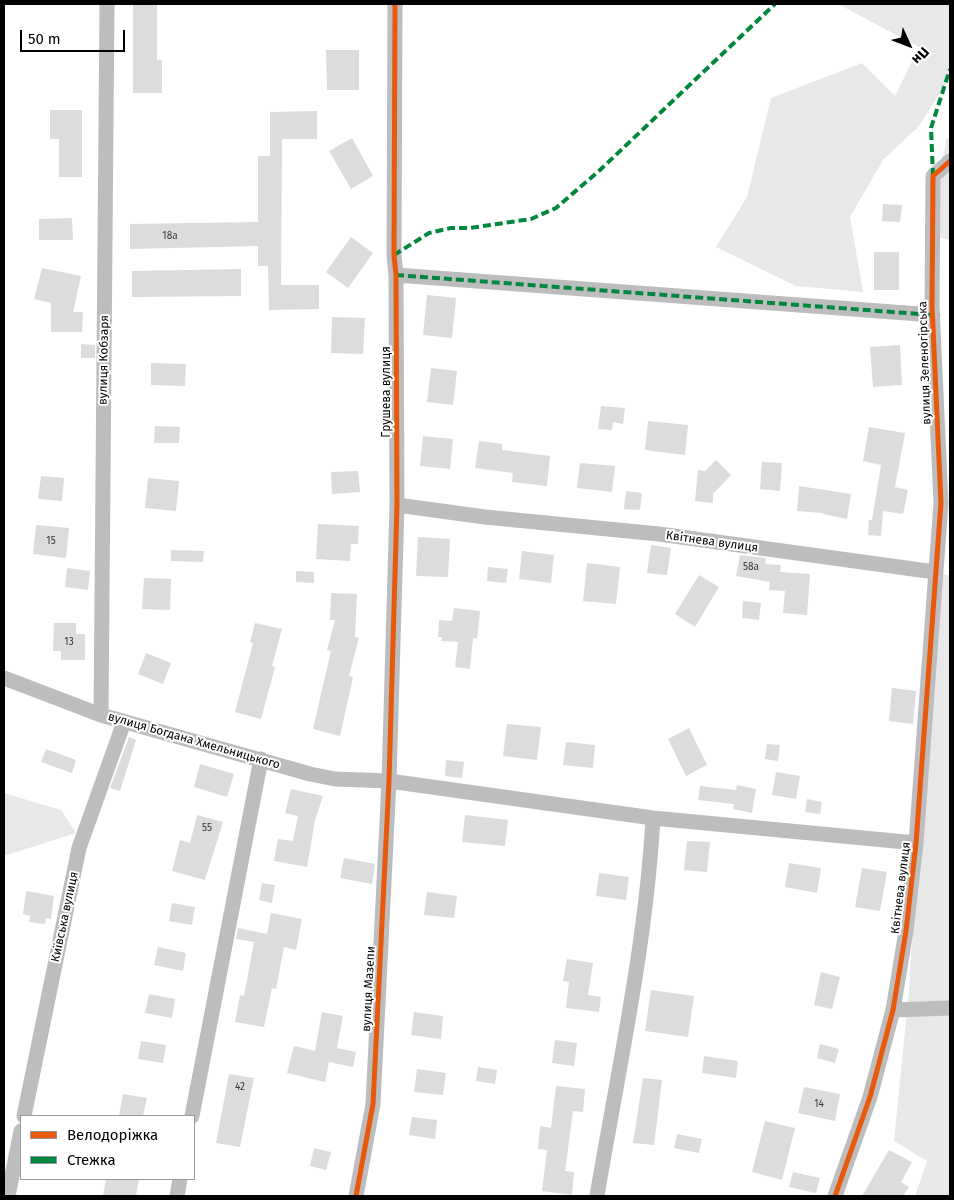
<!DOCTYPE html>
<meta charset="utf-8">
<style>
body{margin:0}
#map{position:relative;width:954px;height:1200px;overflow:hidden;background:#fff;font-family:"Fira Sans",sans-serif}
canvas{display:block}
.frame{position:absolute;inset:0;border:5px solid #000;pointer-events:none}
.legend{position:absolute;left:20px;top:1115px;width:175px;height:65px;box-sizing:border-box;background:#fff;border:1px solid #999;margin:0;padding:6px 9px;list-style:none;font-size:15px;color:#000}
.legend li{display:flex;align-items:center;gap:10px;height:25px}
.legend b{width:25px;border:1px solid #999}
.north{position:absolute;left:884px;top:20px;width:50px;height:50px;-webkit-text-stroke:4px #fff;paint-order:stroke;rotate:133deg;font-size:14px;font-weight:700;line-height:20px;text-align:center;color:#000}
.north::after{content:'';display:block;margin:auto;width:18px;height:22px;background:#000;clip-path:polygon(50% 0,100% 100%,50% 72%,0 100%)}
.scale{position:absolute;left:20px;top:30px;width:105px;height:22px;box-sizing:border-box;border:2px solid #000;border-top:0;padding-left:6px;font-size:15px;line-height:18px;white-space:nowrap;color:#000;-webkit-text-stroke:4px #fff;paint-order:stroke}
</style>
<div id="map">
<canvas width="954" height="1200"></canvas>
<div class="frame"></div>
<ul class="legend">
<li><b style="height:6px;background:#e8590c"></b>Велодоріжка</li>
<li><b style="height:6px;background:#00873e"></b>Стежка</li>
</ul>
<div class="north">Пн</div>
<div class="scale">50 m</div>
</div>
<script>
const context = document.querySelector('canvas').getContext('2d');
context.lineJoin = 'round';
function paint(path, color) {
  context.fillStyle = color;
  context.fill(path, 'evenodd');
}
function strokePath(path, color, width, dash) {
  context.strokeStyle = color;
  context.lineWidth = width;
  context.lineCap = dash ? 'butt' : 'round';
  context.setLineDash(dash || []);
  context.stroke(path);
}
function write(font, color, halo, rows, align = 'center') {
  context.font = font + ' "Fira Sans",sans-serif';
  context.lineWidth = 4;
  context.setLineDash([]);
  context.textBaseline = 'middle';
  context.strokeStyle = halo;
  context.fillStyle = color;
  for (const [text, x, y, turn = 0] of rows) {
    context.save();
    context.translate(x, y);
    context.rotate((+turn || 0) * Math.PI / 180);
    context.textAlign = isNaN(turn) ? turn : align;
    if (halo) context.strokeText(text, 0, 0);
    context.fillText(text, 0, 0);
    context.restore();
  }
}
paint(new Path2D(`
 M838 4H950V77L919 126 883 160 850 217 863 292 796 286 716 247 747 197 771 98 862 63 895 96 919 47Z
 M947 138H950V240L925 234Z
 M935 572 950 576V1196H915L927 1161 894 1141 909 991Z
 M4 793 61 810 76 833 4 856Z`), '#e8e8e8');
paint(new Path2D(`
 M133 4H157V60H162V93H133Z
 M326 50H359V90H327Z
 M50 110H82V177H59V139H50Z
 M317 111V139H282L281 285H319V309L269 310 268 266H258V246L130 249V224L258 222V156H270V112Z
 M352 138 373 176 351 189 329 151Z
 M883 204 902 205 900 222 882 221Z
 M72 218 73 240H39V219Z
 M351 237 373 253 348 288 326 272Z
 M874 252H899V290H874Z
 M42 268 81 276 73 312H83L82 332H51V303L34 299Z
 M241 269V296L132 297V271Z
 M427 295 456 298 452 338 423 335Z
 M332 317 365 318 363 354 331 353Z
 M81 344 95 345V358H81Z
 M900 345 902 385 873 387 870 347Z
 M151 363 186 364 185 386 151 385Z
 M431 368 457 371 453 405 427 402Z
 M601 406 625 408 623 424 613 422 612 430 598 429Z
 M648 421 688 425 685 455 645 450Z
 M155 426 180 427 179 443H154Z
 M869 427 905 433 895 487 908 490 903 514 883 511 881 536 868 535 869 520H872L881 465 863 461Z
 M423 436 453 439 450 469 420 466Z
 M479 441 502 444V450L550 456 547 486 512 482 513 473 475 468Z
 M716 460 731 475 713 494V503L695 501 698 470 705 471Z
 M762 462 782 463 780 491 760 489Z
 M580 463 615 466 612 492 577 488Z
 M358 471 360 492 332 494 331 472Z
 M41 476 64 478 62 501 38 499Z
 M148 478 179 481 176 511 145 508Z
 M799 486 851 494 847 519 823 514V513L797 511Z
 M626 491 642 493 640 510 624 509Z
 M318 524 359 526 358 544H351L350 561 316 559Z
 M36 525 69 528 66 558 33 554Z
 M418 537 450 539 448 577 416 576Z
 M651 545 671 548 667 575 647 573Z
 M171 550 204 551 203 562 171 561Z
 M522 551 554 555 551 583 519 579Z
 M740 555 766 558 765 564 781 565 780 572 810 574 807 615 783 613 785 591 769 590 770 582 736 576Z
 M587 563 620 567 616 604 583 601Z
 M488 567 508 569 506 583 487 581Z
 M67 568 90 571 88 590 65 587Z
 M296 571 314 572V583L296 582Z
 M699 575 719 587 695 627 675 614Z
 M144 578 171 579 170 610 142 609Z
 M331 593 357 594 355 637 359 638 349 676 353 677 340 736 313 729 331 651 327 650 335 620H330Z
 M743 601 761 603 759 620 742 618Z
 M454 608 480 611 477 639 473 638 470 669 455 667 458 642 441 641 442 637H438L439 620 452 621Z
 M54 623H76V634H85V660H61V651H53Z
 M255 623 282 629 272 666 275 667 261 719 235 712 253 643 250 642Z
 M146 653 171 663 163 684 138 674Z
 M892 688 916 691 913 724 889 721Z
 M507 724 541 727 537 760 503 756Z
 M689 728 707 765 686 776 668 739Z
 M129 737 136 740 120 791 110 788Z
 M566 742 595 745 593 768 563 765Z
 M767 744 780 745 778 761 765 759Z
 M46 749 76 760 72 773 41 762Z
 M446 760 464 762 462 778 445 776Z
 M200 764 234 774 227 797 194 787Z
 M776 772 800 776 796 799 772 795Z
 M737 785 756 789 752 813 733 809 734 804 698 800 700 786 736 790Z
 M291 789 323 796 315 820 307 867 274 861 278 839 293 841 298 816 285 813Z
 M807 799 822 802 820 814 805 812Z
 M197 815 223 822 205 880 172 871 180 840 190 843Z
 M465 815 508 820 505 846 462 842Z
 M687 841 710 842 707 872 684 870Z
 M344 858 375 864 372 884 340 878Z
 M789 863 821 868 817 893 785 887Z
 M862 868 887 872 880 911 855 907Z
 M599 873 629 877 626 900 596 896Z
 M262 883 275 885 272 903 259 900Z
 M26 891 54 896 51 919 46 918 45 924 29 922 30 916 23 914Z
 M427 892 457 896 454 918 424 915Z
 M172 903 195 907 192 925 169 921Z
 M271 913 302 919 296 950 284 947 276 989 272 988 264 1027 235 1022 240 995 244 996 254 942 236 939 238 928 267 934Z
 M158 947 186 953 183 971 154 965Z
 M567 959 593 963 588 995 601 997 599 1012 566 1008 569 982 563 981Z
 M821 972 840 977 832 1009 814 1005Z
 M651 990 694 996 688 1037 645 1031Z
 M149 994 175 999 172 1018 145 1013Z
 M322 1012 343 1016 337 1048 356 1052 353 1067 329 1062 325 1082 287 1073 294 1046 315 1051Z
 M414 1012 443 1016 441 1039 411 1035Z
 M555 1040 577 1043 574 1066 552 1063Z
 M141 1041 166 1045 163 1063 138 1059Z
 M820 1044 839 1049 835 1063 817 1058Z
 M704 1056 738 1061 736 1078 702 1073Z
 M478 1067 497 1070 495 1084 476 1081Z
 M417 1069 446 1073 443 1095 414 1092Z
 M229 1074 254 1078 240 1147 216 1143Z
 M643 1078 662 1080 654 1145 633 1143Z
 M556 1086 585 1089 583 1112 573 1111 565 1171 574 1172 572 1195 542 1191 547 1150 538 1149 540 1126 551 1128Z
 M804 1087 840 1094 835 1121 798 1113Z
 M123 1094 147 1098 143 1116H119Z
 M412 1117 437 1120 435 1139 409 1135Z
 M765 1121 795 1128 782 1180 752 1172Z
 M677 1134 702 1139 699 1153 674 1148Z
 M314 1148 331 1152 326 1170 310 1166Z
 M889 1150 912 1162 901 1182 909 1187 903 1196H862Z
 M793 1172 820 1178 816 1193 789 1187Z
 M106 1179H139L136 1196H103Z`), '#dcdcdc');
strokePath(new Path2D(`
 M396 275 933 315
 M397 505 485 517 659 534 935 572
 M4 678 101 715 310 774 335 779 389 781 653 818 916 843
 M101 715 107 4
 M893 1010 950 1008
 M24 1116 79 848 124 722
 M192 1116 261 759
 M8 1196 21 1131
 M177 1196 180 1179
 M356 1196 373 1104 389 781 397 505 396 275 394 255 395 4
 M597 1196C618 1071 646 945 653 818
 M835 1196 870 1097 893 1010 906 931 916 843 941 503 932 306 933 176 950 161`), '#bdbdbd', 15);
strokePath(new Path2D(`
 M933 176 931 128 950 69
 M394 255 429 233 451 228H470L531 219 556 208 600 170 775 4
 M396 275 933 315`), '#00873e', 4, [8, 4]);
strokePath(new Path2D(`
 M356 1196 373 1104 389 781 397 505 396 275 394 255 395 4
 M835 1196 870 1097 893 1010 906 931 916 843 941 503 932 306 933 176 950 161`), '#e8590c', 5);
write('10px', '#373737', null, [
 ["18а",170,236],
 ["15",51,541],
 ["58а",751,567],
 ["13",69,642],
 ["55",207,828],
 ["42",240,1087],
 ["14",819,1104]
]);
write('12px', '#000', '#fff', [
 ["вулиця Кобзаря",104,360,-89],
 ["вулиця Зеленогірська",925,363,-92],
 ["Грушева вулиця",387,392,-90],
 ["Квітнева вулиця",712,542,8],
 ["вулиця Богдана Хмельницького",194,741,16],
 ["Квітнева вулиця",901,888,-83],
 ["Київська вулиця",65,917,-78],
 ["вулиця Мазепи",369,989,-87]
]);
</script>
